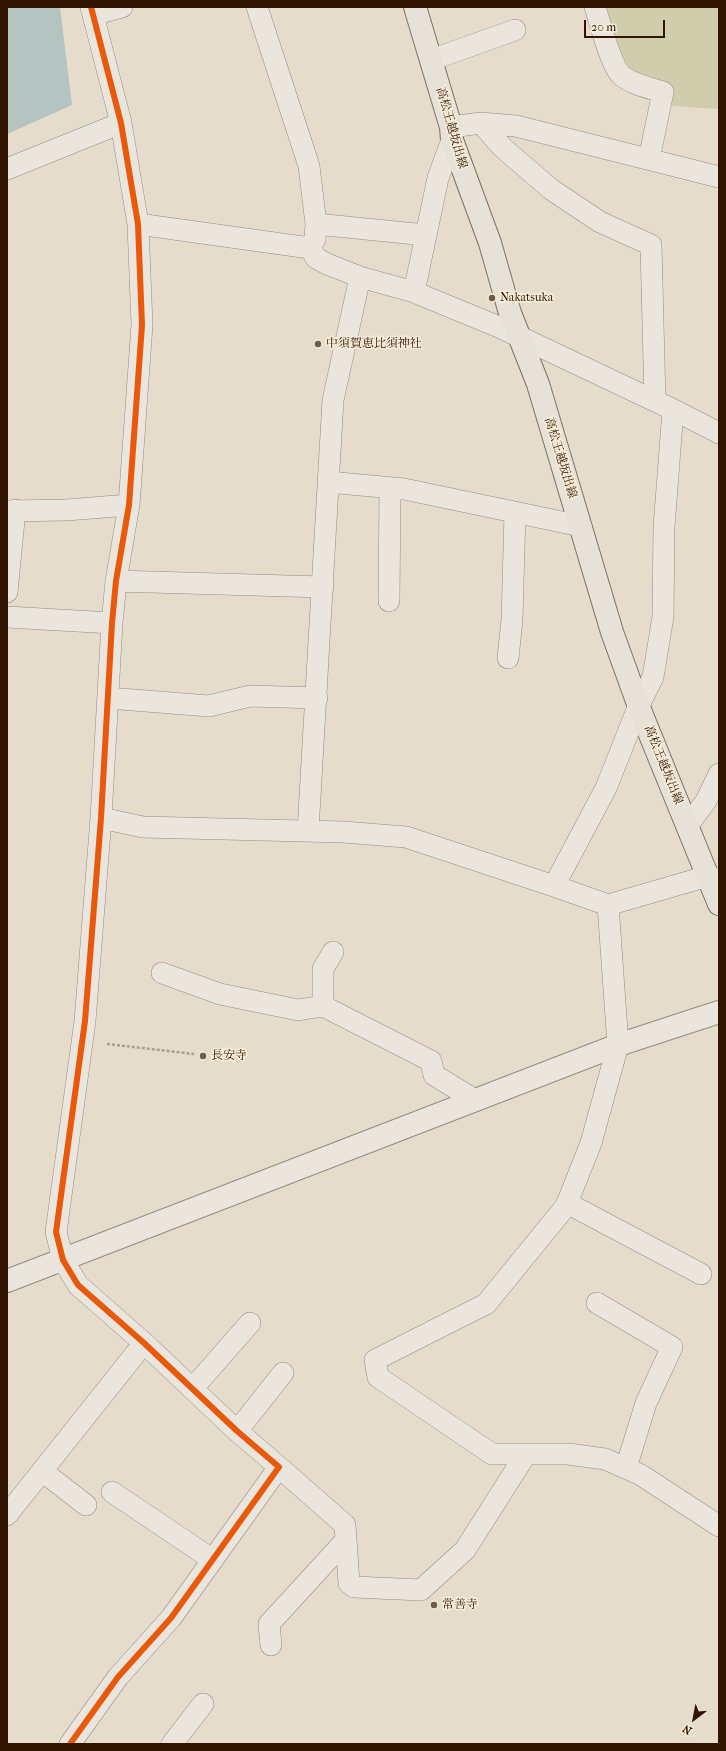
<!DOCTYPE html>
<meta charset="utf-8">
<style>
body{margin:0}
#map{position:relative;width:726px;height:1751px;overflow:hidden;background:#e6dccc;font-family:"IM FELL French Canon",serif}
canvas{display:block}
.frame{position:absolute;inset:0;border:8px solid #311500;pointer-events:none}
.north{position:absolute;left:674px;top:1699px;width:40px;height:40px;-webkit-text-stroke:3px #f5ebd7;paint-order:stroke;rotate:212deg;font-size:11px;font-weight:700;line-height:16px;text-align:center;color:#311500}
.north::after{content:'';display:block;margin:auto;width:14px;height:18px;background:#311500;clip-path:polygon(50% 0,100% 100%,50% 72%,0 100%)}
.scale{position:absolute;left:584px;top:20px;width:81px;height:18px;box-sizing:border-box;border:2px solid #311500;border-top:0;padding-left:5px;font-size:12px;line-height:14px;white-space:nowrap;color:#311500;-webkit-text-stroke:3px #f5ebd7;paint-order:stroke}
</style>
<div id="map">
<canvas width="726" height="1751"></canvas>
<div class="frame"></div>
<div class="north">N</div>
<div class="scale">20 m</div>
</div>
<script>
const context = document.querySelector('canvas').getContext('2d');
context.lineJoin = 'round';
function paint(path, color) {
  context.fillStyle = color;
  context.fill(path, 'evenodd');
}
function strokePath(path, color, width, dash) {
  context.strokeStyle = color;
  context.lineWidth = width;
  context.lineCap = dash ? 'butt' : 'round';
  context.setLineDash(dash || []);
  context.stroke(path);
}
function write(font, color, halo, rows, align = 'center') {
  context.font = font + ' "IM FELL French Canon","Noto Serif JP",serif';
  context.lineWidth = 3.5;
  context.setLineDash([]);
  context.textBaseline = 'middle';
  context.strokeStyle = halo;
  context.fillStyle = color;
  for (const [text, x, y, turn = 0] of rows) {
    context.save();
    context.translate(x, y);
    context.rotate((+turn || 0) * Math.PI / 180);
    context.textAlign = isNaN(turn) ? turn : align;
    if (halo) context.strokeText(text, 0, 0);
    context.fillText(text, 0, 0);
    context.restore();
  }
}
paint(new Path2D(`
 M605 7H719V109L672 106 673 91 631 71 615 43Z`), '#cfcdac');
paint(new Path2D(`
 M7 7H60L72 105 7 134Z`), '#b4c5c1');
const minor = new Path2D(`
 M595 7C600 22 611 67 622 76 634 85 649 88 663 92L649 159
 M93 15 122 7
 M431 60 515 30
 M481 123 503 148 552 190 600 222 651 245 655 401
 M451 127 481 123 516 126 719 177
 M7 169 121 123
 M138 224 310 248 315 239 316 224 309 166 257 7
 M316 224 426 235
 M310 248 316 258 327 264 360 277 414 292 499 327 676 411 719 433
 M414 292 438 178 452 140
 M328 482 404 489 581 526
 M7 511 66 510 129 505
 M116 581 323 587
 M7 592 15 510
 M389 601 390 488
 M7 617 112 623
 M508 658 512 620 515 512
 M108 698 209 706 250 696 317 698
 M101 818 143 827 343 832 406 837 554 886 606 788 639 705 653 677 663 617 664 527 673 410
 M688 825 706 801 719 774
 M308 831 333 400 360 277
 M554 886 608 905 618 1045 591 1143 566 1206 486 1304 375 1360 378 1377 492 1454H568L605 1459 641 1475 719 1526
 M608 905 708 876 719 880
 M333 952 323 969V1006L431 1061 434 1075 475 1100
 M162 973 220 994 298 1010 323 1006
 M567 1203 701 1274
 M597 1303 672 1347 646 1403 626 1468
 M193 1388 250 1323
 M237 1431 283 1373
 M279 1467 345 1525 349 1583 354 1587 421 1590 465 1550 526 1454
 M42 1471 86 1505
 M112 1492 213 1560
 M7 1515 144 1343
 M271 1645 269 1624 346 1540
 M70 1744 118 1677 171 1618 279 1467 237 1431 144 1343 78 1285 63 1260 56 1232 85 1021 101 818 112 623 116 581 129 505 142 325 138 224 121 123 91 7
 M172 1744 203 1704`);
const tertiary = new Path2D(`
 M7 1281 618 1045 719 1012`);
const primary = new Path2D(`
 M415 7 451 127 452 140 490 243 510 313 538 384 612 632 642 715 719 904`);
strokePath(minor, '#948b7f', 22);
strokePath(tertiary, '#948b7f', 24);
strokePath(primary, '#7a7065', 24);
strokePath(new Path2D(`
 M107 1044 194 1054`), '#a69f96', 2.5, [3, 2]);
strokePath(minor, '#eae6de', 21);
strokePath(tertiary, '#eae6de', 22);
strokePath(primary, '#e7e2d8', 22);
strokePath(new Path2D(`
 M70 1744 118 1677 171 1618 279 1467 237 1431 144 1343 78 1285 63 1260 56 1232 85 1021 101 818 112 623 116 581 129 505 142 325 138 224 121 123 91 7`), '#e8590c', 6);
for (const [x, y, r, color] of [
 [492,298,4,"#705b47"],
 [318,344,4,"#705b47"],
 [203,1056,4,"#705b47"],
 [434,1605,4,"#705b47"]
]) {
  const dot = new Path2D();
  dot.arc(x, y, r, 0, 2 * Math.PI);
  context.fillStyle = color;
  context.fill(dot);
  strokePath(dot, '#f5ebd7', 1.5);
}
write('12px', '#311500', '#f5ebd7', [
 ["高松王越坂出線",451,128,74],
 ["高松王越坂出線",560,458,73],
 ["高松王越坂出線",663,765,68]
]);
write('12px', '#311500', '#f5ebd7', [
 ["Nakatsuka",500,298],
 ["中須賀恵比須神社",326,344],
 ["長安寺",211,1056],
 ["常善寺",442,1605]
], 'left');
</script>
